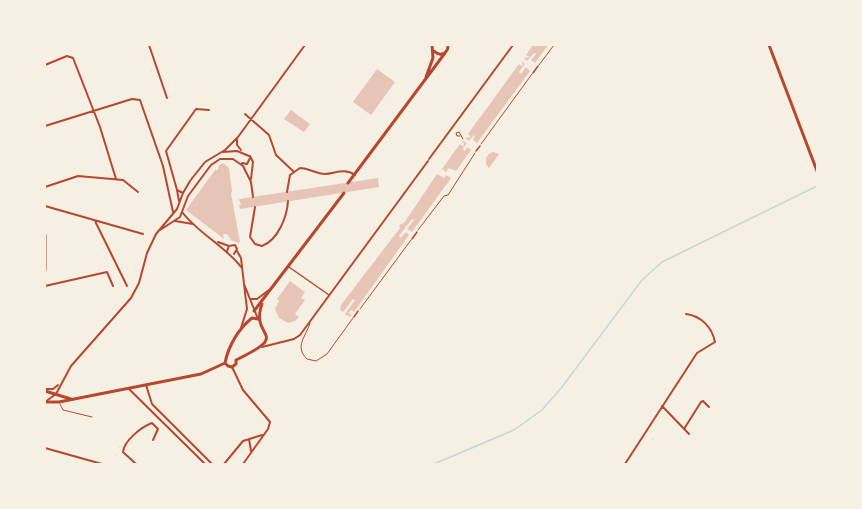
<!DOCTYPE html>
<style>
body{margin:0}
#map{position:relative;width:862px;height:509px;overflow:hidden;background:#f6efe4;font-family:"Sofia Sans Condensed",sans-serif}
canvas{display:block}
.frame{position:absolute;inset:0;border:46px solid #f6efe4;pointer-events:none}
</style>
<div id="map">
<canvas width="862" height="509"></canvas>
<div class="frame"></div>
</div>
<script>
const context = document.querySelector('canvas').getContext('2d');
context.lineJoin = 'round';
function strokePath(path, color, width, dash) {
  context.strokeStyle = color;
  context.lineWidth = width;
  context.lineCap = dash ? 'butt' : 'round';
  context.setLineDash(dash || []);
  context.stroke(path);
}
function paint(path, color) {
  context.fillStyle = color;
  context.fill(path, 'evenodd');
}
strokePath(new Path2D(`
 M434 464 514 430 542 410 562 387 642 280 662 262 817 186`), '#c9d6d2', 1.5);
paint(new Path2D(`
 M533 45H548L535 63 531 60 536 54 534 53 527 61 524 58 530 57 526 55Z
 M522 61 525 64 519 72 521 74 526 67 530 71 477 143 473 140 475 136 474 135 469 141 465 138 471 137 468 134 519 64 523 67Z
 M377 69 395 82 371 115 353 102Z
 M291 110 310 124 304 132 284 119Z
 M463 141 467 143 463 149 465 151 467 147 471 150 456 171 449 168 446 172 442 169 460 144 464 147Z
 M493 152 499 154 489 168 486 164V158L489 154Z
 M223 163 229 168 232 191 231 194 240 242 238 243 231 240 227 234H223L224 239 186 210 215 170H218L219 165Z
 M437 174 444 178 446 175 451 178 412 232 407 229 414 220 412 219 405 228 399 236 401 238 406 232 409 235 354 312 351 310 349 313 352 315 350 317 345 314 355 300 353 299 343 312 340 310 341 305 400 228 399 225 404 223Z
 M378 178 379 187 240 209 239 205H241L239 199Z
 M290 281 305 292 301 298 305 300 295 314 299 317 295 321 288 323 279 318 275 309 279 301 277 299Z`), '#e6c5b7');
strokePath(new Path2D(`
 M460 136H457L456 133 459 132 463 139`), '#b5482f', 1);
strokePath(new Path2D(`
 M539 65 554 45
 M481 144 532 74
 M418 230 444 196 448 195 475 153
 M360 309 411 240
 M310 323C306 337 294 346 307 359L316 361 327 354 353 318
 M60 404 63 410 92 417`), '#b5482f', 1);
strokePath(new Path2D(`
 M533 73 538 66
 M476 151 480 146
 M412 239 417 232
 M289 267 329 295
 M354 317 358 311`), '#b5482f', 1.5);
strokePath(new Path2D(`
 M149 45 167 98
 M45 65 67 56 73 58 100 127 116 179
 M245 114 269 135 276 155 293 171
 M45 126 132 99 140 100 163 166 173 212
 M237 139V145L241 150
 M223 152 237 151 249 156
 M250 156 253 162 251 179
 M429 159 513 45
 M242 163 247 164 250 158
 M45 187 78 176 123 180 138 192
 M177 190 166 151 196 109 209 110
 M287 192 290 175 300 168C309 168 316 174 325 174 336 173 345 168 355 175
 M179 201 177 190 183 193
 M45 206 143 234
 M255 207 250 237 255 244 262 246C278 240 287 217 288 201
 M182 212C199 234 225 246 241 267
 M95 221 127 286
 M175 221 193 224
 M160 230 180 217 188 196 211 165 220 159H233L243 166 251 182 253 197
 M218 242 229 246
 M227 251 229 246 235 245 237 249 234 254
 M237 251 241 258 244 284 258 319
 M45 286 107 272 113 286
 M251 299H257L269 290
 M241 328 247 309 244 284
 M262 347 294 339 300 335 428 161
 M232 367 243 390 270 422 268 429 243 464
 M146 385 152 404 212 464
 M45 389H53L58 385
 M129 389 205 464
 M45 402 56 394 71 366 131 298 139 283 147 253 156 234 177 209 183 193 190 181 205 162 225 150 238 137 305 45
 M662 406 689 434
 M684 429 701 402 703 401 709 407
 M249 439 251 451
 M45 448 102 464
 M136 464 123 452C124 441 141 427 152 423L158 429 153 440
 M224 464 243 441 262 435
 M625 464 697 353 715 342C712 327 701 316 686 314`), '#b5482f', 2);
strokePath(new Path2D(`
 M769 45 817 171
 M434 51C440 57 448 54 448 45
 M426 77 433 58 432 45
 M348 183 445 53
 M254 311 344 193
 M236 360C294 332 249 340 262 304
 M225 363C228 347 238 329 252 318L258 319
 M225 363 228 366 232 367 236 364V360
 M45 391 71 399
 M45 402H59L201 374 225 363`), '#b5482f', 3);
strokePath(new Path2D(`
 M45 235V270`), '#b5482f', 3);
</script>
